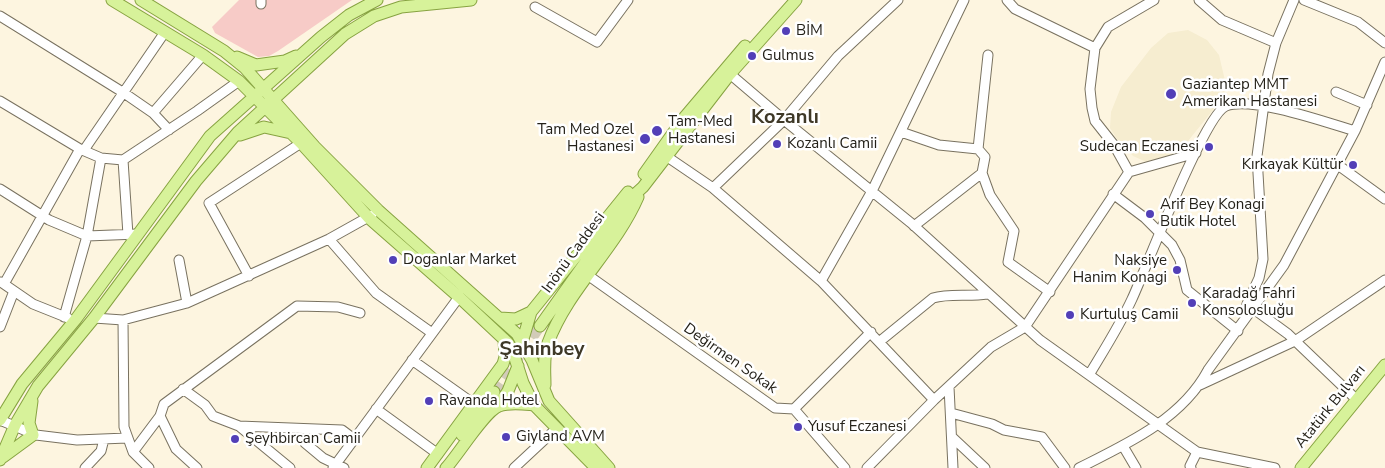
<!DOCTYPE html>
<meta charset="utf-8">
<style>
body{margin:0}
canvas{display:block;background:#fdf5e0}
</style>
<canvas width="1385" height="468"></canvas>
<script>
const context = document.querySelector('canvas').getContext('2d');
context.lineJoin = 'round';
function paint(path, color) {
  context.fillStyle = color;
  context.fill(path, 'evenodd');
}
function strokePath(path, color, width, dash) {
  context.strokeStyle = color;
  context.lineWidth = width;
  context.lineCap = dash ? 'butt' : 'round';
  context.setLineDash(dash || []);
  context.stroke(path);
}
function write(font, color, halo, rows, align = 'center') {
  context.font = font + ' "Nunito Sans",sans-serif';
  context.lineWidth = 5;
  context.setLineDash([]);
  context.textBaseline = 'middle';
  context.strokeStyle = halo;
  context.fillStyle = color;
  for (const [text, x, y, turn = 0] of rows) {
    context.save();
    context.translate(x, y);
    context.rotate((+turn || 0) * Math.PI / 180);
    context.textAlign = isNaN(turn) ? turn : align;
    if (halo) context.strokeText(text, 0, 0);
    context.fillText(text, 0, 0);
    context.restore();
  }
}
paint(new Path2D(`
 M1188 30 1207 40 1219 55 1227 89 1221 100 1180 151 1151 164 1133 156 1117 139 1110 128 1111 112 1121 87 1151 48 1168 33Z`), '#f6edd0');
paint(new Path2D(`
 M239 0H352L278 51 269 56 258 57 215 33 212 27Z`), '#f7cbc7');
strokePath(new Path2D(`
 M494 392 540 326`), '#d2cbb8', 11, [11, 5.5]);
const minor = new Path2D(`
 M261 0V4
 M1007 0 1015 9 1095 48
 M1199 0 1222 20 1276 43
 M1294 0 1276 43 1268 74 1257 156 1263 259 1259 278 1247 304 1288 334 1357 400
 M1304 0 1358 22 1385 43
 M535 7 597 42 628 0
 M0 16 124 93 153 113 169 130
 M988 55 978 149 985 157 982 173 990 195 1014 231 1008 262 1050 292
 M730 74 784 120 911 223 1040 340 1197 452 1275 468
 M1336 92 1367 105
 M0 101 80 149 101 158 123 160 197 111 239 81
 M153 113 203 55
 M901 132 939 145 978 149
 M84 150 165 32
 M666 156 713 188 821 281 934 400
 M123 160 128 235
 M1338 165 1385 199
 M1129 172 1114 145 1095 121 1092 108 1090 89 1095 48 1108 27 1154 0
 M713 188 784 120 838 56 898 0
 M0 189 49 220 87 236 138 234
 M1113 194 1145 218 1172 245 1180 260 1187 290 1238 331
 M914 226 982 173
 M329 239 376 293 432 333
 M179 260 187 303
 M249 276 209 203 301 143
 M589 276 775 408 794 409 845 468
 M821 281 872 191 964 0
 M1 282 33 304 68 318
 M4 284 80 149
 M64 317 87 236 101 158
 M94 318 123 320 187 303 329 239 372 215
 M123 320 124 427 133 452 149 468
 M0 327 14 291
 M879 342 933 298C949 293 970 297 987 294
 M412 360 474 404
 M1089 375C1104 350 1120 325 1132 299 1146 269 1204 115 1226 106 1252 96 1328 123 1355 131
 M1200 385 1295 341 1385 280
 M949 387 953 468
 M183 389 205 405 213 416 239 426 342 430 354 439
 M376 409 438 454
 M794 409 871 332
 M951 413 992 424 1004 430 1042 437 1065 468
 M160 416 176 449 197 468
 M0 420 36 435 77 440 127 438
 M239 426 290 468
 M953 438 985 468
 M305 443 323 458 344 468
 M1123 446 1136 468
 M133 452 160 416 164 404 297 306 338 307 360 313
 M85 468 101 451 104 439
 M333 468 459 297
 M514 468 557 428
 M867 468 934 400 991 347 1025 327 1129 172 1196 153
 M1079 468C1127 444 1182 419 1208 370L1284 265 1355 131 1385 62
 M1191 468 1190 466 1197 452`);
const major = new Path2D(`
 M112 0 203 55 239 81 301 143 369 218 459 297 508 343 513 352 523 383 534 405 596 468
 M141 0 224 51 245 68 315 147 378 210 517 334 532 360 549 401 609 468
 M237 57 256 65 285 61 296 56
 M240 135 264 127 291 133
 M644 174 683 119 745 46
 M500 318 516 319 531 312
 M540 326 632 197 643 187 730 74 796 0
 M521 346 531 312 628 192
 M545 385C545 371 543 356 548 343 568 289 615 250 638 197
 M498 406 508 391 518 366
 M0 420 22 384 76 319 210 136 321 37 349 15 377 0
 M462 435 494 392
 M3 457 33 435 29 423 32 401
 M0 460 15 425 38 386 94 318 196 181 238 132 345 34 374 16 401 7 471 0
 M427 468 503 364 505 357 504 339
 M446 468C459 454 484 412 499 406 510 402 523 404 534 405
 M1301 468 1385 365`);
strokePath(minor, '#797260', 11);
strokePath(major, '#87a341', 13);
strokePath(minor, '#fff', 9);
strokePath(major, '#d7f29a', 11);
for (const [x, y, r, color] of [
 [786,31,5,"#523fb7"],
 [752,56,5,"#523fb7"],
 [1171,94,6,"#523fb7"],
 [657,131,6,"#523fb7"],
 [645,139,6,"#523fb7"],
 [777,144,5,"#523fb7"],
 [1209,147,5,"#523fb7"],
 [1353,165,5,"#523fb7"],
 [1150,214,5,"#523fb7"],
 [393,260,5,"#523fb7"],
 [1177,270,5,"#523fb7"],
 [1192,303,5,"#523fb7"],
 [1070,315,5,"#523fb7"],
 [429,401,5,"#523fb7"],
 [798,427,5,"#523fb7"],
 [506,437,5,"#523fb7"],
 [235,439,5,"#523fb7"]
]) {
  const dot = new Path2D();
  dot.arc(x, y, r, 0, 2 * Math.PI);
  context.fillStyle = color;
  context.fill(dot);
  strokePath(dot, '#fff', 2);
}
write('15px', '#242119', '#fff', [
 ["BİM",796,31],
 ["Gulmus",762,56],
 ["Gaziantep MMT",1182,85],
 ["Amerikan Hastanesi",1182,102],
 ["Tam-Med",668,122],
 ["Hastanesi",668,139],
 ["Tam Med Ozel",634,130,"right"],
 ["Hastanesi",634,147,"right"],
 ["Kozanlı Camii",787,144],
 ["Sudecan Eczanesi",1199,147,"right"],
 ["Kırkayak Kültür",1343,165,"right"],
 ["Arif Bey Konagi",1160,205],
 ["Butik Hotel",1160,222],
 ["Doganlar Market",403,260],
 ["Naksiye",1167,261,"right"],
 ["Hanim Konagi",1167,278,"right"],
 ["Karadağ Fahri",1202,294],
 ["Konsolosluğu",1202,311],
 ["Kurtuluş Camii",1080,315],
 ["Ravanda Hotel",439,401],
 ["Yusuf Eczanesi",808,427],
 ["Giyland AVM",516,437],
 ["Şeyhbircan Camii",245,439]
], 'left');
write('15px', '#242119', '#fff', [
 ["Inönü Caddesi",574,253,-54],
 ["Değirmen Sokak",730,359,35],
 ["Atatürk Bulvarı",1331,407,-51]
]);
write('bold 20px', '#3e3827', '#fff', [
 ["Kozanlı",785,118],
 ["Şahinbey",542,350]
]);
</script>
